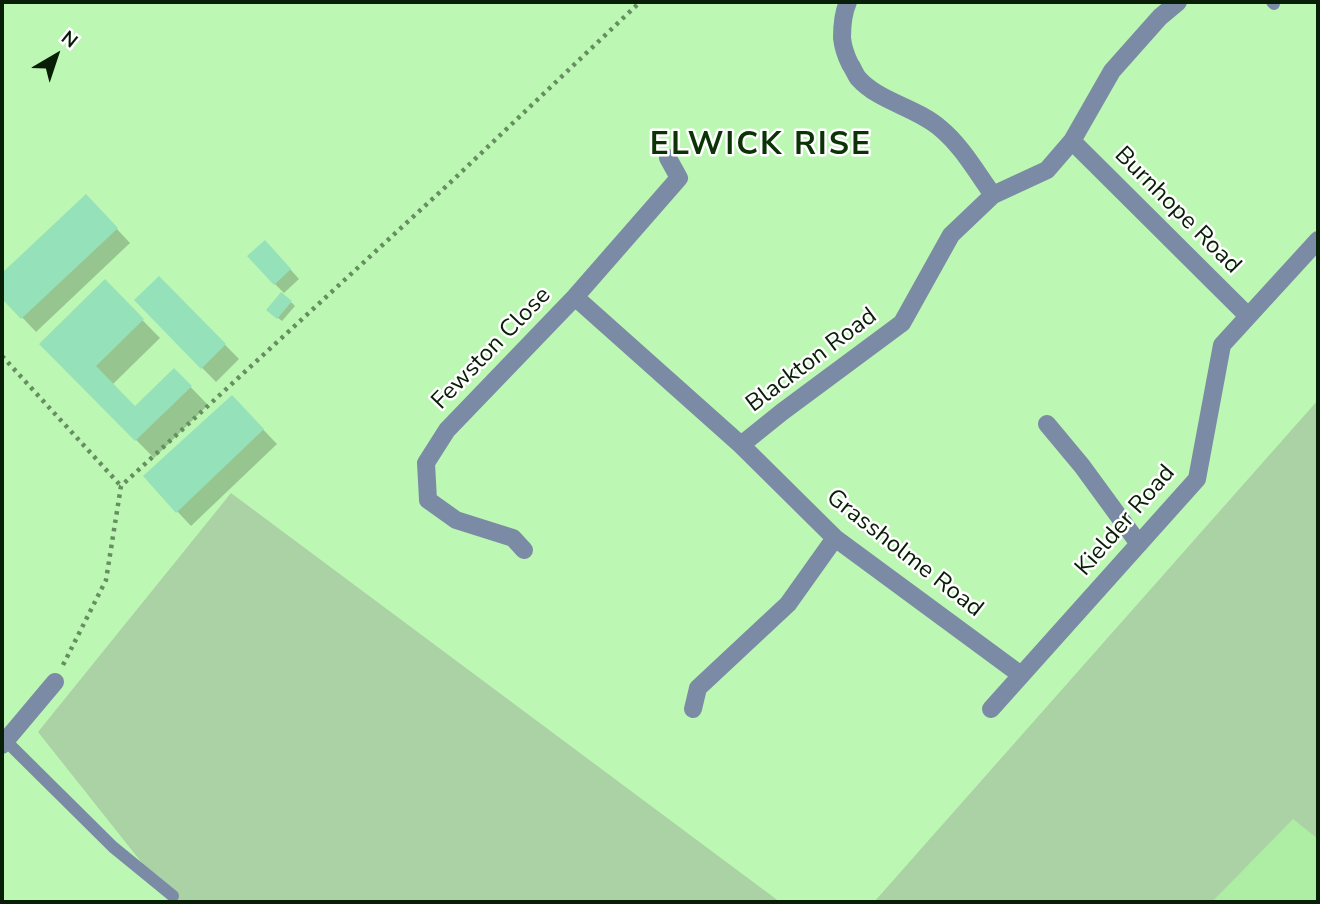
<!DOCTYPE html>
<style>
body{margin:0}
#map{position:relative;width:1320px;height:904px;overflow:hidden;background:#bdf7b4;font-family:"Nunito Sans",sans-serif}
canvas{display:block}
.frame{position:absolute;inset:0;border:4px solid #091e06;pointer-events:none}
.north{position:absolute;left:21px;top:21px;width:70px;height:70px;-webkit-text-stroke:5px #fff;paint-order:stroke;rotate:39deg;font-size:19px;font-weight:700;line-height:28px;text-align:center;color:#091e06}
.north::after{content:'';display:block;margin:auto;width:24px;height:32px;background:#091e06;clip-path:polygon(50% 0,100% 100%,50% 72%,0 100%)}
</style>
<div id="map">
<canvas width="1320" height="904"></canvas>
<div class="frame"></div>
<div class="north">N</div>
</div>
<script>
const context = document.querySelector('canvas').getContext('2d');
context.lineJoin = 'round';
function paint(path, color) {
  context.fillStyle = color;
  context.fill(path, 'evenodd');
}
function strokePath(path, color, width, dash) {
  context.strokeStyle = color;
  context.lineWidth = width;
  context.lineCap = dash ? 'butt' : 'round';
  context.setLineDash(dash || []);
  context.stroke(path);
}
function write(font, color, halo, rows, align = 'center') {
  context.font = font + ' "Nunito Sans",sans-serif';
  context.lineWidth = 5;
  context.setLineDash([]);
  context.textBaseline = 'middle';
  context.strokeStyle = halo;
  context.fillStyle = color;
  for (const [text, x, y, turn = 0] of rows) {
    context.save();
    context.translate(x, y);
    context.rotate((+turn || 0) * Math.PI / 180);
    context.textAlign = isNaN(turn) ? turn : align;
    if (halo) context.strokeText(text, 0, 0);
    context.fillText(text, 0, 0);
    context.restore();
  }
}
paint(new Path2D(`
 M1293 818 1318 839V902H1212Z`), '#aeeda4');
paint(new Path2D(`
 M1318 400V839L1293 819 1212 902H874Z
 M231 493 780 902H173L38 732Z`), '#abd2a4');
paint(new Path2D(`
 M86 196 130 243 36 332 2 296V276Z
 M274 251 299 279 284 293 275 284Z
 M159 278 239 359 216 382 136 300Z
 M105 282 160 338 112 385 136 408 174 370 208 405 154 458 41 344Z
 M291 302 295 306 282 321 273 314Z
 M232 397 277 444 191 526 145 477Z`), '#0003');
paint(new Path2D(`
 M86 194 118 228 21 319 2 299V273Z
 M265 240 291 269 274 285 247 256Z
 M159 276 226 344 201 369 134 300Z
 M105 279 144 319 96 366 135 406 174 368 192 386 135 441 39 344Z
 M281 292 292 301 277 319 266 310Z
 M232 395 264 429 176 513 143 476Z`), '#95e1ba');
strokePath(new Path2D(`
 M2 356 121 486
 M63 665 106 580 121 486 453 180 640 2`), '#668e60', 4.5, [3.5, 5]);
strokePath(new Path2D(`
 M1272 2 1274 4
 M6 741 113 847 173 896`), '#7c8ba5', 12);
strokePath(new Path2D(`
 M848 2C843 13 842 26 842 38 843 47 846 56 850 64 853 68 855 74 858 78 879 102 916 107 940 128 962 146 977 173 993 195
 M1072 141 1248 316
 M575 297 741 445 835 538 1021 675
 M1047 424 1082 466 1139 544
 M741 445 782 412 902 323 951 235 993 195 1047 170 1072 141 1112 71 1160 17 1178 2
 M524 550 513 538 456 520 428 500 426 463 447 430 575 297 679 178 668 158
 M693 709 698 688 788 604 835 538
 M991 709 1197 479 1222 345 1318 240
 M2 745 55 682`), '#7c8ba5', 18);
write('24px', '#091e06', '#fff', [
 ["Burnhope Road",1177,211,45],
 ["Fewston Close",492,349,-46],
 ["Blackton Road",812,361,-37],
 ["Kielder Road",1126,521,-49],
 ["Grassholme Road",904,554,38]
]);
context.letterSpacing = '2px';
write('bold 32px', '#0b3305', '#fff', [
 ["ELWICK RISE",761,146]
]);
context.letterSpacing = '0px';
</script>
